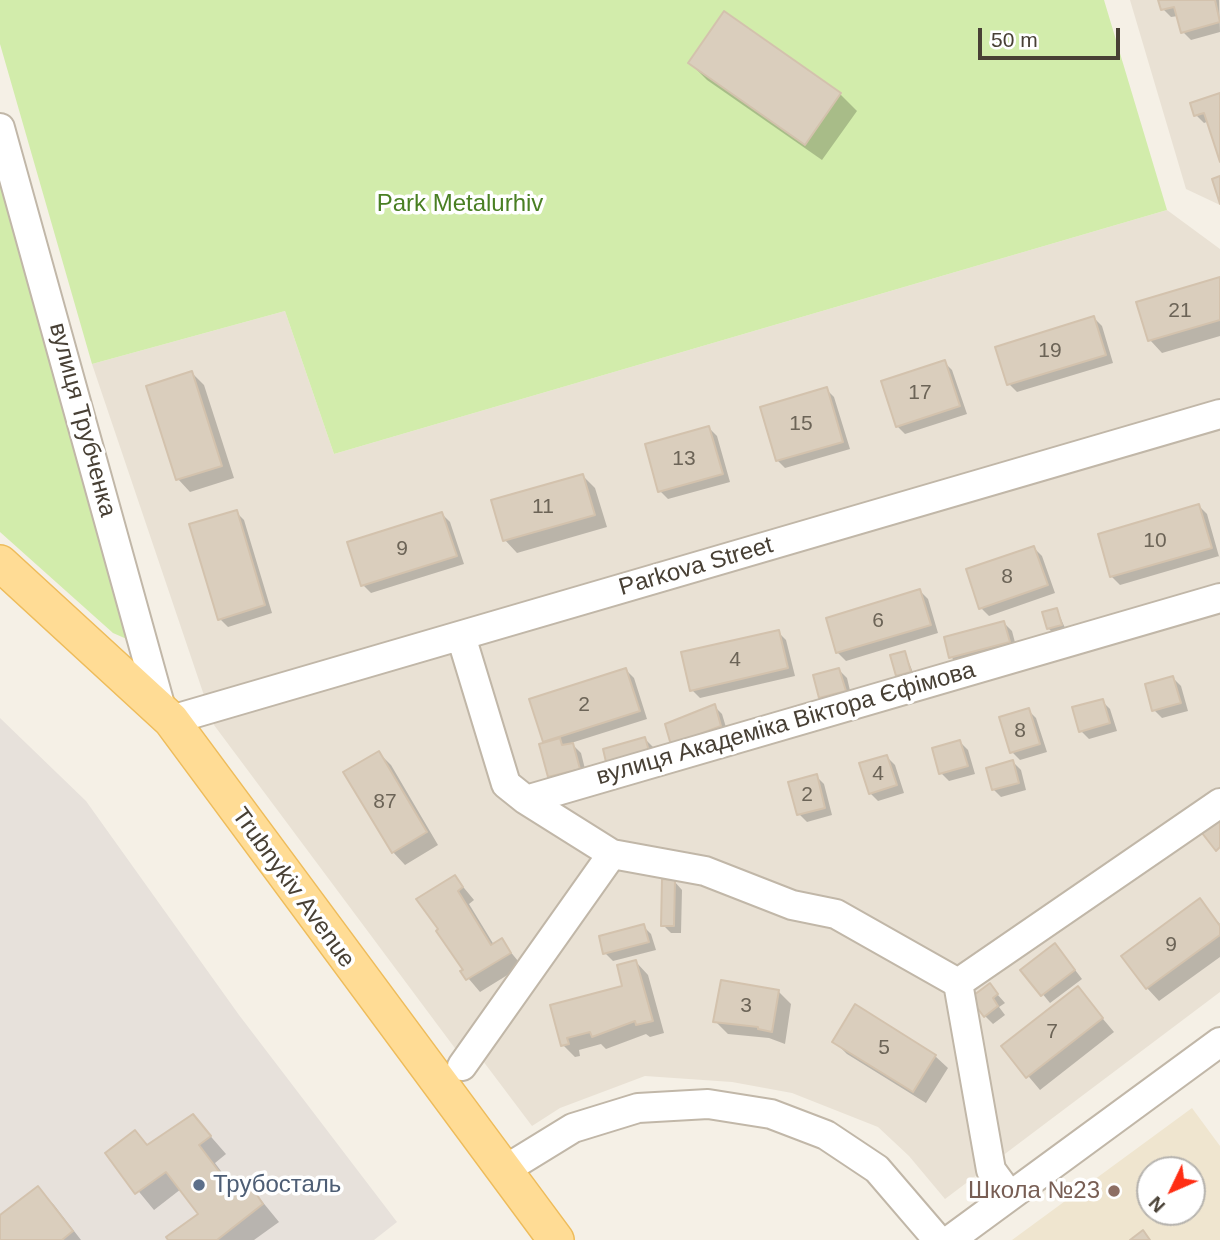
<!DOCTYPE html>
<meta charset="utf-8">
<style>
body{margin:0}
#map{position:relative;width:1220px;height:1240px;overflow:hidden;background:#f5f0e6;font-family:Arial,sans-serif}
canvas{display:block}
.north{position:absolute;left:1136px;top:1156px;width:70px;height:70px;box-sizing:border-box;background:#fff;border:2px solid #b6b3ae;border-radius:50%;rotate:226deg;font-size:19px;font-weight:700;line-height:28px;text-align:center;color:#484035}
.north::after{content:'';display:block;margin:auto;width:24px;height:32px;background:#ff2d13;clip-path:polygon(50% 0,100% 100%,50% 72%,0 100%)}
.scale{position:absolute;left:978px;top:28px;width:142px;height:32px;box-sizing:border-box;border:4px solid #484035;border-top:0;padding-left:9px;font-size:21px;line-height:24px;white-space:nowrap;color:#484035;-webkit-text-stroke:5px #fff;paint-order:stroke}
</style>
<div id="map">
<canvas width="1220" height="1240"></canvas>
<div class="north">N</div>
<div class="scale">50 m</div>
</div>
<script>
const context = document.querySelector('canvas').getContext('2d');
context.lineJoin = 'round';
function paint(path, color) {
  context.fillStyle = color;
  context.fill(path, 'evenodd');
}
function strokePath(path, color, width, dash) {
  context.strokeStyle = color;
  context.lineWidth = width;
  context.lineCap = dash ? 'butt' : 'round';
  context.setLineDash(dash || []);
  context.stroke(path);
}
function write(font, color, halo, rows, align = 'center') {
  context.font = font + ' Arial,sans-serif';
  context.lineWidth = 7;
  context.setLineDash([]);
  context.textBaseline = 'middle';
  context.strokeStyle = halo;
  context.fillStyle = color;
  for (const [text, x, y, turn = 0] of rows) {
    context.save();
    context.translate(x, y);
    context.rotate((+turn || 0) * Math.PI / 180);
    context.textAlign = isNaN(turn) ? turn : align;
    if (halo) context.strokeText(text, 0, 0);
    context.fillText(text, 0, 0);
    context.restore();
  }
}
paint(new Path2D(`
 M1130 0H1220V205L1186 189Z
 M1167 210 1220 249V992L945 1199 909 1156 878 1127 792 1093 732 1082 645 1076 560 1108 532 1126 480 1057 460 1055 214 725 92 364 285 311 334 454Z`), '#e9e1d4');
paint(new Path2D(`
 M0 718 86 801 239 1015 397 1222 374 1240H0Z`), '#e7e1db');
paint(new Path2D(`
 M1192 1108 1220 1146V1240H1012ZM1150 1170H1192V1212H1150Z`), '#efe5cf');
paint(new Path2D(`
 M0 0H1104L1167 210 334 454 285 311 92 364 0 44Z
 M0 176 129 640 113 633 0 532Z`), '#d2ecab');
paint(new Path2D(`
 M1160 0H1219L1220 32 1191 40 1183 32 1178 16 1171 17 1163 9Z
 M690 63 840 94 857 111 822 160 707 80Z
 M1220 95V156L1209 121 1204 123 1196 115Z
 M1220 279V336L1162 353 1150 340Z
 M1094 318 1102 326 1113 363 1017 392 1009 384Z
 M944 362 952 370 967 414 905 434 897 426Z
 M192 373 204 385 234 478 190 492 178 479Z
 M826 389 834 397 850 449 785 468 777 460Z
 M709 428 717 436 730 482 668 499 660 491Z
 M583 476 595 488 607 527 517 553 505 540Z
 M1199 506 1207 514 1220 560 1219 556 1120 585 1112 577 1100 535Z
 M236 512 244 520 272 613 228 627 220 619Z
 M442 514 450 522 464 564 371 593 363 585Z
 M1034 548 1042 556 1055 593 989 616 981 608Z
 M920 591 928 599 938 633 846 661 838 653 828 619Z
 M1057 610 1065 628 1052 632 1048 628Z
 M1004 623 1012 631 1017 650 959 665 951 657Z
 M778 632 786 640 795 676 700 698 692 690Z
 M905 653 914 675 901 679 897 675Z
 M626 670 634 678 647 719 571 743 581 753 587 777 558 785 550 777 544 741Z
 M839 670 847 678 852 699 828 705 820 697Z
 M1173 678 1181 686 1188 711 1162 718 1154 710Z
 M1102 701 1110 709 1117 731 1089 739 1081 731Z
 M714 706 722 714 728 734 673 744Z
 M1028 710 1036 718 1047 752 1020 760 1012 752Z
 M645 739 653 747 656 759 616 770 608 761Z
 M960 742 968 750 975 774 949 781 941 773Z
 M379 753 391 765 438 845 405 865 393 852Z
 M887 757 895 765 904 793 878 801 870 793Z
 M1013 762 1021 770 1026 790 1001 797 993 789Z
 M816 776 824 784 832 815 807 822 799 814Z
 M455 877 474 900 469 904 494 945 501 940 522 966 480 992 463 972 466 970Z
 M674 881 682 890 681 933H671L663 925Z
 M1199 901 1220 924V957L1159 1001 1147 988Z
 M643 926 651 934 656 950 613 961 605 953Z
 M1063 954 1082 979 1050 1003 1023 970Z
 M636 962 648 975 664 1033 650 1037 646 1034 606 1049 601 1044 579 1050 580 1056 575 1057 563 1045 552 1007 624 987Z
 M990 986 1005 1003 999 1007 1005 1015 993 1024 985 1016Z
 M1077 988 1114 1032 1040 1090 1003 1046Z
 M779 992 791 1004 785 1044 769 1038 728 1034 715 1021Z
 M834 1041 935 1056 948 1068 926 1103 847 1054Z
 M193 1116 226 1154 215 1163 235 1190 247 1183 279 1222 254 1240H170L199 1214 181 1189 154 1210 107 1153 135 1132 149 1146Z
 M38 1188 54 1205 81 1240H0V1217Z`), '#0003');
const building = new Path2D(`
 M1158 0H1215L1220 22 1181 33 1174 7 1161 10Z
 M724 11 841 93 805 145 688 63Z
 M1220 93V162L1204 113 1194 116 1190 103Z
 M1220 176V204L1212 179Z
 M1220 277V320L1148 341 1136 302Z
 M1094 316 1106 355 1007 385 995 347Z
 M945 360 960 406 896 427 881 381Z
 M192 371 222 466 176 480 146 386Z
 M827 387 843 442 776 461 760 407Z
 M709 426 723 474 658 492 645 444Z
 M583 474 595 515 503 541 491 500Z
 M1199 504 1212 548 1110 577 1098 534Z
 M237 510 265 605 218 620 189 524Z
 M442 512 457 556 361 586 347 542Z
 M1034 546 1048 585 979 609 966 569Z
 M920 589 931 625 836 653 826 618Z
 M1057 608 1062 625 1047 629 1042 612Z
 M1004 621 1010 642 949 658 944 637Z
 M779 630 788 668 690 691 681 652Z
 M905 651 911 672 896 676 890 655Z
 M626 668 640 711 543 742 529 699Z
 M839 668 846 691 819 698 813 675Z
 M1173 676 1181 703 1152 711 1145 684Z
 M1103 699 1110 723 1079 732 1072 707Z
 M715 704 721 726 671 745 665 724Z
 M1029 708 1040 744 1010 753 999 717Z
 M645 737 649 751 606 762 603 749Z
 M560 738 562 745 573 743 580 769 548 777 539 744Z
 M960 740 968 766 939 774 932 748Z
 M379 751 427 832 392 853 343 772Z
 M887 755 897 785 869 794 859 763Z
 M1013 760 1019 783 992 790 986 768Z
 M817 774 825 808 797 815 788 782Z
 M1220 819V847L1216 851 1202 833Z
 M455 875 463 887 458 891 491 945 502 938 511 953 466 980 460 971 463 970 436 931 438 929 416 899Z
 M662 879 675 880 674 926H661Z
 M1200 898 1220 926V935L1146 989 1121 956Z
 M644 924 649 942 603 954 599 936Z
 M1055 943 1075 970 1041 996 1020 970Z
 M636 960 653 1021 636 1025 635 1021 592 1037 590 1032 567 1038 569 1044 561 1046 550 1005 622 986 617 965Z
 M721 980 779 990 772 1032 758 1029V1027L713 1022Z
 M990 983 998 994 993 998 998 1006 984 1017 970 998Z
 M1078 986 1103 1018 1026 1078 1001 1046Z
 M855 1004 936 1055 913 1092 832 1042Z
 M193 1114 211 1136 199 1145 233 1190 247 1180 263 1204 217 1240H168L166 1237 170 1234 198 1214 166 1172 135 1194 105 1153 135 1130 147 1145Z
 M38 1186 73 1231 62 1240H0V1215Z
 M1143 1230 1150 1240H1130Z`);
paint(building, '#dacebd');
strokePath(building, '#d3c2ad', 2);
const minor = new Path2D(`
 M0 128 162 712
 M461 636 506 784 526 800 1220 598
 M171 720 1220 414
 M526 800 612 854 705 871 792 905 836 914 958 983 991 1170 1010 1196
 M958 983 1220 803
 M462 1066 612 854
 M503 1171 573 1128 638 1108 708 1104 771 1114 826 1135 877 1169 938 1240
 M950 1240 1220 1042`);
const major = new Path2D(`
 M0 563 171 720 556 1240`);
strokePath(minor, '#c1b7a8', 32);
strokePath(major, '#eebc5b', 38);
strokePath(minor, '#fff', 28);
strokePath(major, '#ffdc95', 35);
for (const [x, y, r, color] of [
 [199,1185,7,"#5c6f8a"],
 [1114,1191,7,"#8d6e63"]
]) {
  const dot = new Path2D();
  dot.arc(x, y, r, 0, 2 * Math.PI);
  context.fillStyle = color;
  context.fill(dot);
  strokePath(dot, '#fff', 2.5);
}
write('21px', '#6c6457', null, [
 ["21",1180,311],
 ["19",1050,351],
 ["17",920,393],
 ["15",801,424],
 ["13",684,459],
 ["11",543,507],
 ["10",1155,541],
 ["9",402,549],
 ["8",1007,577],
 ["6",878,621],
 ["4",735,660],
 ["2",584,705],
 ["8",1020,731],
 ["4",878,774],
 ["2",807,795],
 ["87",385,802],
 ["9",1171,945],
 ["3",746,1006],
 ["7",1052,1032],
 ["5",884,1048]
]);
write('24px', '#497f23', '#fff', [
 ["Park Metalurhiv",460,204]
]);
write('24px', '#484035', '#fff', [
 ["вулиця Трубченка",82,420,75],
 ["Parkova Street",696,567,-16],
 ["вулиця Академіка Віктора Єфімова",786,724,-16],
 ["Trubnykiv Avenue",293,888,54]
]);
write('24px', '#4e5e75', '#fff', [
 ["Трубосталь",213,1185]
], 'left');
write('24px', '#785e54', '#fff', [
 ["Школа №23",1100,1191]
], 'right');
</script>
